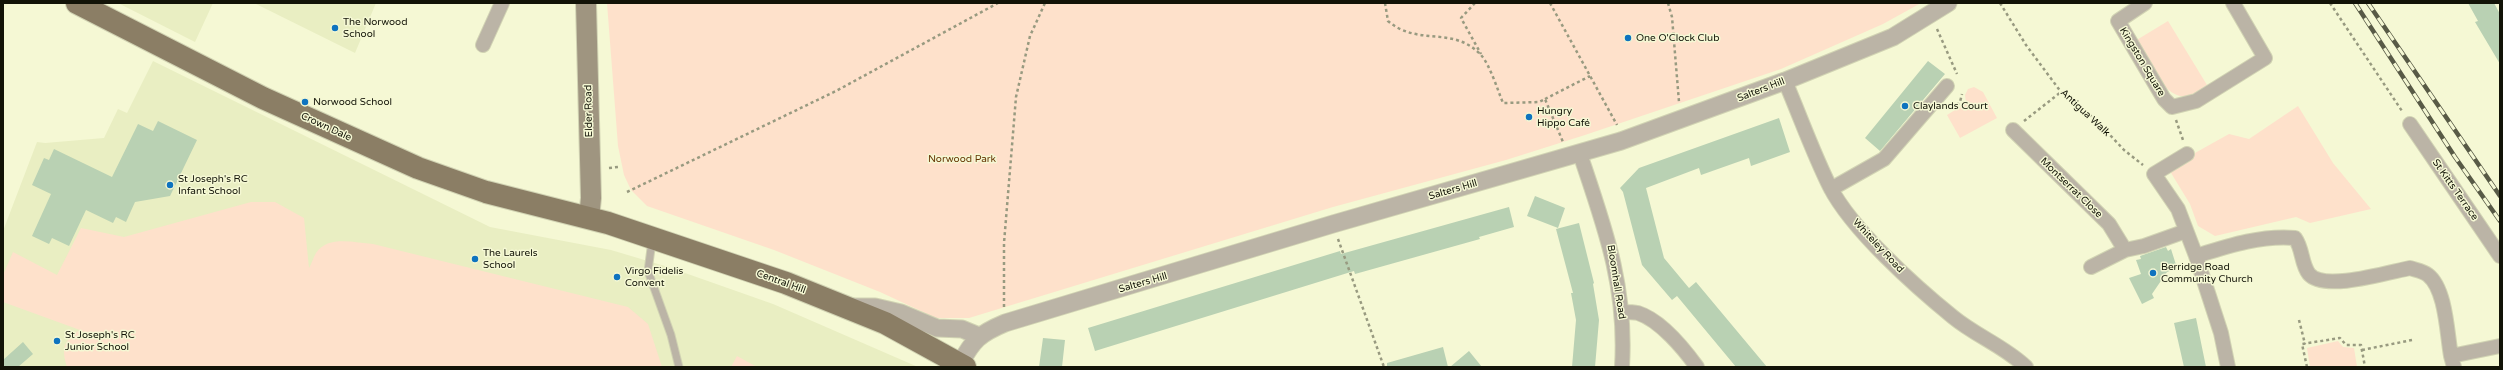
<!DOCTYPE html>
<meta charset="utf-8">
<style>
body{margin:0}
#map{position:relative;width:2503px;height:370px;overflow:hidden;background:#f5f8d4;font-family:"Varela Round",sans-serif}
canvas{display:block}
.frame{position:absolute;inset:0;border:4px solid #121307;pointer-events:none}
</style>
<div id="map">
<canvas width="2503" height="370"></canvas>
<div class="frame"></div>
</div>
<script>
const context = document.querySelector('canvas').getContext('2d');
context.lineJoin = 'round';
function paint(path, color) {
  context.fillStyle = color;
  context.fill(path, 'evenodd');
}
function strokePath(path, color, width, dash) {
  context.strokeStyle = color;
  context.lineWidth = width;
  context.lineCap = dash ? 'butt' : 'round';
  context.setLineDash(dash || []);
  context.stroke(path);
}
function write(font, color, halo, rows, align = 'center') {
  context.font = font + ' "Varela Round",sans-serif';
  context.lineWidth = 3;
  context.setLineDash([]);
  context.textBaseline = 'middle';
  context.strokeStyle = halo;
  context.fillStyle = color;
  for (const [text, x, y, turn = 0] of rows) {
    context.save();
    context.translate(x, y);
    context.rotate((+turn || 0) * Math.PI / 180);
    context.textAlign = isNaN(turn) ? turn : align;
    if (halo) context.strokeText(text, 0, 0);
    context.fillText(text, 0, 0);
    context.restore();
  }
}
paint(new Path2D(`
 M118 3H213L195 42Z
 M254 3H376L355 53Z
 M153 61 490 227 611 250 668 267 773 304 918 367H3V231L37 142 45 143 104 138 118 109 127 113Z`), '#e9eec2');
paint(new Path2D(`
 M607 3H1921L1883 24 1781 69 1585 135 1506 160 1333 207 969 318H936L880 292 774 250 647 206 631 190 624 175 618 146Z
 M2168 21 2207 85C2200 90 2193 95 2185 96 2164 99 2144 56 2135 41Z
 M1974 87 1983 92 1997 118 1960 138 1947 115 1966 103 1965 95 1968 89Z
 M2298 106 2333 163 2371 209 2310 223 2296 217 2215 236 2198 226 2190 204 2168 168 2229 134 2249 139Z
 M251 202H275L304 218 309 268C312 263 313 258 316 253 328 235 355 243 373 244L628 307 648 324 662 367H67C61 348 64 340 80 330L3 302V275L13 252 57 275 81 228 124 237Z
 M2338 341 2343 347 2354 348 2357 367H2310L2307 348Z
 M737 356 757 367H731Z`), '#fee1cb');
paint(new Path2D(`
 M2468 3H2494L2500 14V64L2475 22 2478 21Z
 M1928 61 1945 74 1880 151 1865 138Z
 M1779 118 1790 152 1751 166 1749 158 1701 175 1699 168 1646 188 1664 258 1689 288 1696 282 1767 367H1736L1677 296 1672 300 1642 265 1623 192 1620 188 1639 168Z
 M158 121 197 140 170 196 135 202 126 222 116 217 113 223 86 210 69 246 52 238 49 244 32 236 51 194 32 185 44 158 49 160 54 149 112 177 138 124 153 131Z
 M1535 196 1565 208 1558 228 1527 216Z
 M1509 207 1514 227 1479 237 1480 239 1355 274 1354 271 1095 351 1088 328 1340 251 1341 254Z
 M1579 223 1594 283 1593 284 1599 320 1595 367H1572L1576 320 1571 293H1573L1556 229Z
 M2166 247 2168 251 2171 249 2177 268 2167 272 2152 294 2154 298 2142 304 2129 278 2141 274 2136 260 2141 259 2140 256Z
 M2196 318 2206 367H2184L2174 323Z
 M1043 338 1065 340 1062 367H1039Z
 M23 342 33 354 18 367H3V360Z
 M1443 347 1448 367H1387V363Z
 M1469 351 1482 367H1450Z`), '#b9d1b3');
const service = new Path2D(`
 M652 241 648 271 671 335 679 367`);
const minor = new Path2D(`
 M2145 3 2118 21 2164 99 2172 107 2196 101 2265 58 2233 3
 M483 45 502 3
 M1785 81C1800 116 1813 153 1830 187 1852 230 1916 287 1953 317 1976 336 2004 346 2026 367
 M2410 124 2500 256
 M2013 130 2109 224 2125 250 2144 246 2186 231
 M1580 154C1605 228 1627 287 1622 367
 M2187 154 2154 174 2178 209 2196 256 2221 333 2228 367
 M1831 189 1884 159 1947 86
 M2196 256C2228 246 2261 235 2295 238 2303 249 2301 264 2309 274 2324 292 2389 272 2410 268 2416 270 2423 271 2428 275 2446 289 2447 334 2451 356
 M2091 267 2125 250
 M1622 312C1627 312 1633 312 1638 313 1660 320 1684 349 1697 367
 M2454 367 2451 356 2500 346`);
const tertiary = new Path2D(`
 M851 307H875L901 313 937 328 962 329 979 336
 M960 364C973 340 979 334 1005 323L1333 224 1621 141 1785 81 1893 37 1948 3`);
const secondary = new Path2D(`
 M586 3 591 198 589 218`);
const primary = new Path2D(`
 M77 3 263 98 418 168 486 192 608 223 786 283 885 323 965 367`);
strokePath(service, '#d1d3b3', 9);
strokePath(minor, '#d1d3b3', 16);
strokePath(tertiary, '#d1d3b3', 19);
strokePath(secondary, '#d1d3b3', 22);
strokePath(primary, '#d1d3b3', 24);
strokePath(new Path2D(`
 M1385 3 1388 21C1418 47 1453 25 1481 55 1490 65 1498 91 1503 103L1539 102 1545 99 1563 142
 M1475 3 1461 18 1481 54
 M1550 3 1617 125
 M1668 3 1672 17 1679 102
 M2000 3 2026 45 2061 92 2096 120 2124 150 2143 165
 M2330 3 2402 111
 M1937 29 1957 74
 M1545 99 1590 76
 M1952 103 1956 106 1960 102 1962 94
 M2176 120 2183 140
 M2024 121 2061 92
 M609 168 618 167
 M627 192 836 91 998 3
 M1338 239 1384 367
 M1004 307V243L1016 97 1030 36 1045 3
 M2299 320 2305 344
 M2362 350 2412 340
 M2307 367 2302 344 2340 338 2346 345H2361L2365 367`), '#989a80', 2.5, [3, 3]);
strokePath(service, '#bbb4a6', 7);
strokePath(minor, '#bbb4a6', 14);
strokePath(tertiary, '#bbb4a6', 17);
strokePath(secondary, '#9f9580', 20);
strokePath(primary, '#8b7e65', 22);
const rail = new Path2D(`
 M2355 3 2455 157 2500 221
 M2368 3 2500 196`);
strokePath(rail, '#585a46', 4.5);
strokePath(rail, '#f5f8d4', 3, [9]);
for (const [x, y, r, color] of [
 [335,28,4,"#0e73bf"],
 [1628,38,4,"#0e73bf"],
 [305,102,4,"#0e73bf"],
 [1905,106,4,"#0e73bf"],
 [1529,117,4,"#0e73bf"],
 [170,185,4,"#0e73bf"],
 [475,259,4,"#0e73bf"],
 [2153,273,4,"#0e73bf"],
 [617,277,4,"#0e73bf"],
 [57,341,4,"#0e73bf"]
]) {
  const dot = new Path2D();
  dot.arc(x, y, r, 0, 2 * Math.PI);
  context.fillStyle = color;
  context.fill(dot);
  strokePath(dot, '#f5f8d4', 1.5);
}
write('10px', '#121307', '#f5f8d4', [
 ["The Norwood",343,22],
 ["School",343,34],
 ["One O'Clock Club",1636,38],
 ["Norwood School",313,102],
 ["Claylands Court",1913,106],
 ["Hungry",1537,111],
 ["Hippo Café",1537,123],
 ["St Joseph's RC",178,179],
 ["Infant School",178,191],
 ["The Laurels",483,253],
 ["School",483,265],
 ["Berridge Road",2161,267],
 ["Community Church",2161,279],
 ["Virgo Fidelis",625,271],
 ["Convent",625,283],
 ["St Joseph's RC",65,335],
 ["Junior School",65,347]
], 'left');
write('10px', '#121307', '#f5f8d4', [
 ["Kingston Square",2142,62,59],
 ["Salters Hill",1761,90,-21],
 ["Elder Road",589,111,-91],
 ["Antigua Walk",2085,113,43],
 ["Crown Dale",326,127,25],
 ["Montserrat Close",2071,188,44],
 ["Salters Hill",1453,190,-16],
 ["St Kitts Terrace",2455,190,55],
 ["Whiteley Road",1878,246,47],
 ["Central Hill",781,282,20],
 ["Bloomhall Road",1616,282,81],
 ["Salters Hill",1143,283,-16]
]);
write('10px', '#653403', '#f5f8d4', [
 ["Norwood Park",962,159]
]);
</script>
